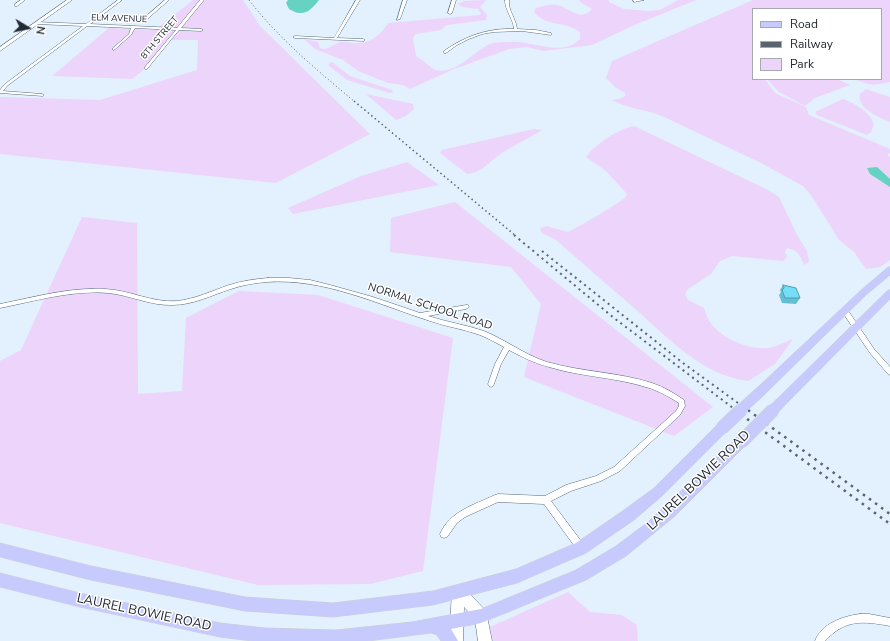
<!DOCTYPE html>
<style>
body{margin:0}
#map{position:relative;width:890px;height:641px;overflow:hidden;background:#e3f0fe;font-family:"Nunito Sans",sans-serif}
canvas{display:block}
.legend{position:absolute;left:752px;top:8px;width:130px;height:72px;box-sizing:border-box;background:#fff;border:1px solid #a6a9ad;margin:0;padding:5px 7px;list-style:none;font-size:12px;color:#212932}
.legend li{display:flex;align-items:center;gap:8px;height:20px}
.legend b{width:20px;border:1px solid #a6a9ad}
.north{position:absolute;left:8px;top:8px;width:40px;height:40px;-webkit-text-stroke:3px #fff;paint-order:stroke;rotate:100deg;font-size:11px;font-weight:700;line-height:16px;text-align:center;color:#212932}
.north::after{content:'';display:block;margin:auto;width:14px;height:18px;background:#212932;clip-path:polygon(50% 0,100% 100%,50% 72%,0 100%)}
</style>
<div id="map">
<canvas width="890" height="641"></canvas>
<ul class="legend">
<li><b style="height:5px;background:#c7cafd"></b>Road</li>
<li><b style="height:5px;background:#5a646e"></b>Railway</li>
<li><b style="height:11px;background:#edd4fb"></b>Park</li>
</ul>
<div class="north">N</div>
</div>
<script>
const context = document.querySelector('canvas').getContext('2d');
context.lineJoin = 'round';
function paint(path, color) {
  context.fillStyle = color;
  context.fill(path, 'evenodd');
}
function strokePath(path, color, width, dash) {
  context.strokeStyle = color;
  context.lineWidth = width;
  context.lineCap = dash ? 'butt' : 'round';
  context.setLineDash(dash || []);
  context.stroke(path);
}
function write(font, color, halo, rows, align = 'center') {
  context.font = font + ' "Nunito Sans",sans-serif';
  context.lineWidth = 3;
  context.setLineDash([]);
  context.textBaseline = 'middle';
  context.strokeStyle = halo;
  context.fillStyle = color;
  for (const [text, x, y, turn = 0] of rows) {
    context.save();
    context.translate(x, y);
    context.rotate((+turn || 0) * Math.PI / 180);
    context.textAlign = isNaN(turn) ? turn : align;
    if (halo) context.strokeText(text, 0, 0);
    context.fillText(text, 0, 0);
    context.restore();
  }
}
paint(new Path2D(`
 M193 0H243L260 26 370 134 276 183 0 154V97L100 100 197 70 198 40H170L146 68 132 79 52 76 109 28 155 30Z
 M486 0 480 7 487 15 486 20 447 25 441 30 416 34 413 38 416 56C422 59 431 68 436 70 456 75 474 51 490 44 496 42 503 42 509 42 531 40 562 58 580 39V32C563 20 548 28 534 12L536 8C543 6 550 4 557 5 569 7 579 23 592 9L580 2 579 0H609V2L624 9 649 11 660 10 678 0H696L632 26 592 45 544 51 527 47 509 49 454 69 410 89 403 85 388 83 358 71 343 60 315 49 304 39 318 42 320 48 323 49C329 49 334 44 340 42 347 41 352 44 359 43 372 43 382 33 388 23L480 15 481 13 478 9 462 7 458 4 464 1Z
 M753 0H890V82C870 86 873 86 854 79H881V9H753V79H765L775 93 806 107 809 115 890 149V153L887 155 890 157V260L880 267 866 269 854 252 839 240 811 195 803 186 761 163 662 116C645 109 628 109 612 100L619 99 625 96V93L615 87 606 78 612 61Z
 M332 62 350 76 392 90 393 92 390 93 347 80 328 65Z
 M767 79H838L850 85 815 98 805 106 779 92Z
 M866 89 890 97V122C879 117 857 109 860 94Z
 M366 94 413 104 414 109 406 116 396 120Z
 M843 99C856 104 869 111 874 124L871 132 867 135 817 115 815 112Z
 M634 126 768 190 779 197 797 235 807 251 809 262 804 265C800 255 798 250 787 248L785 252 787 257 783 261 732 256 720 261 711 274 688 289 685 294 688 300 704 308C706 313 707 318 710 322 722 339 748 350 769 348 776 347 785 342 793 339L775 364 748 381C701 375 666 336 632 306 606 284 581 262 556 240L542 233 540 229 546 226 568 232 599 215 625 198 627 194 606 171 586 157C594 145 620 128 634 126Z
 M534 129 542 130C528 139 512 146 499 155 488 163 481 173 467 174L440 153 442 150Z
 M407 162 439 185 293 214 288 208 361 176Z
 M455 202 713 407 674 436 524 377 541 304 511 267 390 252 391 218Z
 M82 217 137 223 138 394 182 391 186 318 239 291 318 295 453 338 423 571 371 584 258 585 0 523V361L21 350Z
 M568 592 590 612 622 615 637 625 638 641H493L490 627Z`), '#edd4fb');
paint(new Path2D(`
 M288 0H319C310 11 304 18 289 9L286 3Z
 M877 167 890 179V187L870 174 867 168Z`), '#65d2c2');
const street = new Path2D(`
 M21 0H25L17 6H15V4Z
 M118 0H122L90 24 177 28 200 0H204L181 28 201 29 203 30 201 31 179 30 147 69H145V67L176 30 135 28 131 35 114 50H113V48L129 34 131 28 87 26 7 86 3 91 42 94 44 95 43 96 0 93V90L5 84 83 26 37 24H36V22L86 24Z
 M165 0H169L145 21H143V19Z
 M356 0H360L337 38 363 39 365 40 364 41 295 38 293 37 295 36 334 38Z
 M403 0H407L400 19 397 20Z
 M452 0H456L452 13 450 14 448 13Z
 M505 0H509C508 11 516 18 517 29L536 30 551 33V35L522 31 494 32 482 34 469 39 457 45 446 53H444V51C465 36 488 28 514 29 513 18 505 11 505 0Z
 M633 0H644L634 2Z
 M268 278H289L310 280 330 285 373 297 420 313 466 305H468L469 307 466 309 428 316C447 322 466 325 484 331 506 340 525 355 547 362 582 372 618 372 652 383 664 387 674 393 684 400L685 406 680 415 620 471 601 481 571 491 551 501 584 545 585 548 584 551 581 552 578 551 544 504 498 502 465 517 457 523 447 537 444 538 441 537 440 534C450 511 474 505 495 495L498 494 545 496 566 485 596 476 614 467 676 411 679 406V403C669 397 659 391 649 388 616 377 581 377 549 367 534 363 522 357 509 350L501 364 494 384 493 386 491 387 489 386 488 384 495 364 504 347C496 343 488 338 480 335 464 329 447 327 430 321 377 304 324 278 267 282 255 283 242 285 231 289 212 295 193 305 173 305 150 306 130 295 108 293 72 290 35 301 0 308V304C35 297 70 287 105 289 130 290 152 303 177 301 195 299 212 291 229 285 242 281 255 279 268 278Z
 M843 309H847L874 349 890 367V375L888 374 870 353 843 313 842 311Z
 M860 614H869L890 618V626C863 621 845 619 825 641H815C821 624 843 616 860 614Z`);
const secondary = new Path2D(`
 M67 0H72L0 51V47Z
 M458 586 463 587 486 611 492 641H478L475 619 464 607 463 641H449L452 592 453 587Z`);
const primary = new Path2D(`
 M890 267V275L866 295 766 393 762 395 758 393 756 390 758 387 860 291 887 268Z
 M890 290V299L785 405 781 407 777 405 775 402 777 399 887 291Z
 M722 423 726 424 728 428 726 432 662 496 634 520 586 553 517 583 433 605 333 617 245 611 91 580 0 557V543L91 566 245 597 333 603 433 591 516 569 576 543 624 510 654 488 718 424Z
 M741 437 745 438 747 442 745 446 675 516 626 556 586 580 481 623 451 629 458 641H441L437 635 431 633 368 641H252L220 637 80 607 0 587V573L80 593 220 623 265 628 336 630 412 622 481 609 576 570 616 546 648 522 737 438Z`);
strokePath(street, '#576b7f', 1);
strokePath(secondary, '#576b7f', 1);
strokePath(primary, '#ced0d2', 1);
paint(street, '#fff');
paint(secondary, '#fff');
paint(primary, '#c7cafd');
strokePath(new Path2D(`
 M249 0C280 40 317 70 355 102`), '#5a646e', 1, [1, 2.5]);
strokePath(new Path2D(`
 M354 101 516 236`), '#5a646e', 1.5, [1.5, 3]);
strokePath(new Path2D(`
 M514 235 614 318 737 411
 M542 251 683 363 749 411`), '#5a646e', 2, [2, 4]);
strokePath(new Path2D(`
 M735 410 890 524
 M748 410 890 514`), '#5a646e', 2.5, [2.5, 5]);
const primaryBridgeFar1 = new Path2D(`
 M739 411 762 390
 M772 411 781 402`);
const primaryBridge = new Path2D(`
 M722 428 741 410
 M741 442 773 410`);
strokePath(primaryBridgeFar1, '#ced0d2', 11, []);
strokePath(primaryBridge, '#ced0d2', 14, []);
strokePath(primaryBridgeFar1, '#c7cafd', 10);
strokePath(primaryBridge, '#c7cafd', 13);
paint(new Path2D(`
 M783 285 800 298 796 304 782 303 779 295 781 292 780 290Z`), '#65bfd4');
const building = new Path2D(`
 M783 285 796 288 800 298H785L782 290 784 288Z`);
paint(building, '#75def7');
strokePath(building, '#529bad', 1);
write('9px', '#212932', '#fff', [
 ["ELM AVENUE",119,19,2],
 ["8TH STREET",160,38,-50]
]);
write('11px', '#212932', '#fff', [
 ["NORMAL SCHOOL ROAD",430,307,18]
]);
write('13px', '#212932', '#fff', [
 ["LAUREL BOWIE ROAD",699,481,-44],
 ["LAUREL BOWIE ROAD",144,613,12]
]);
</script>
